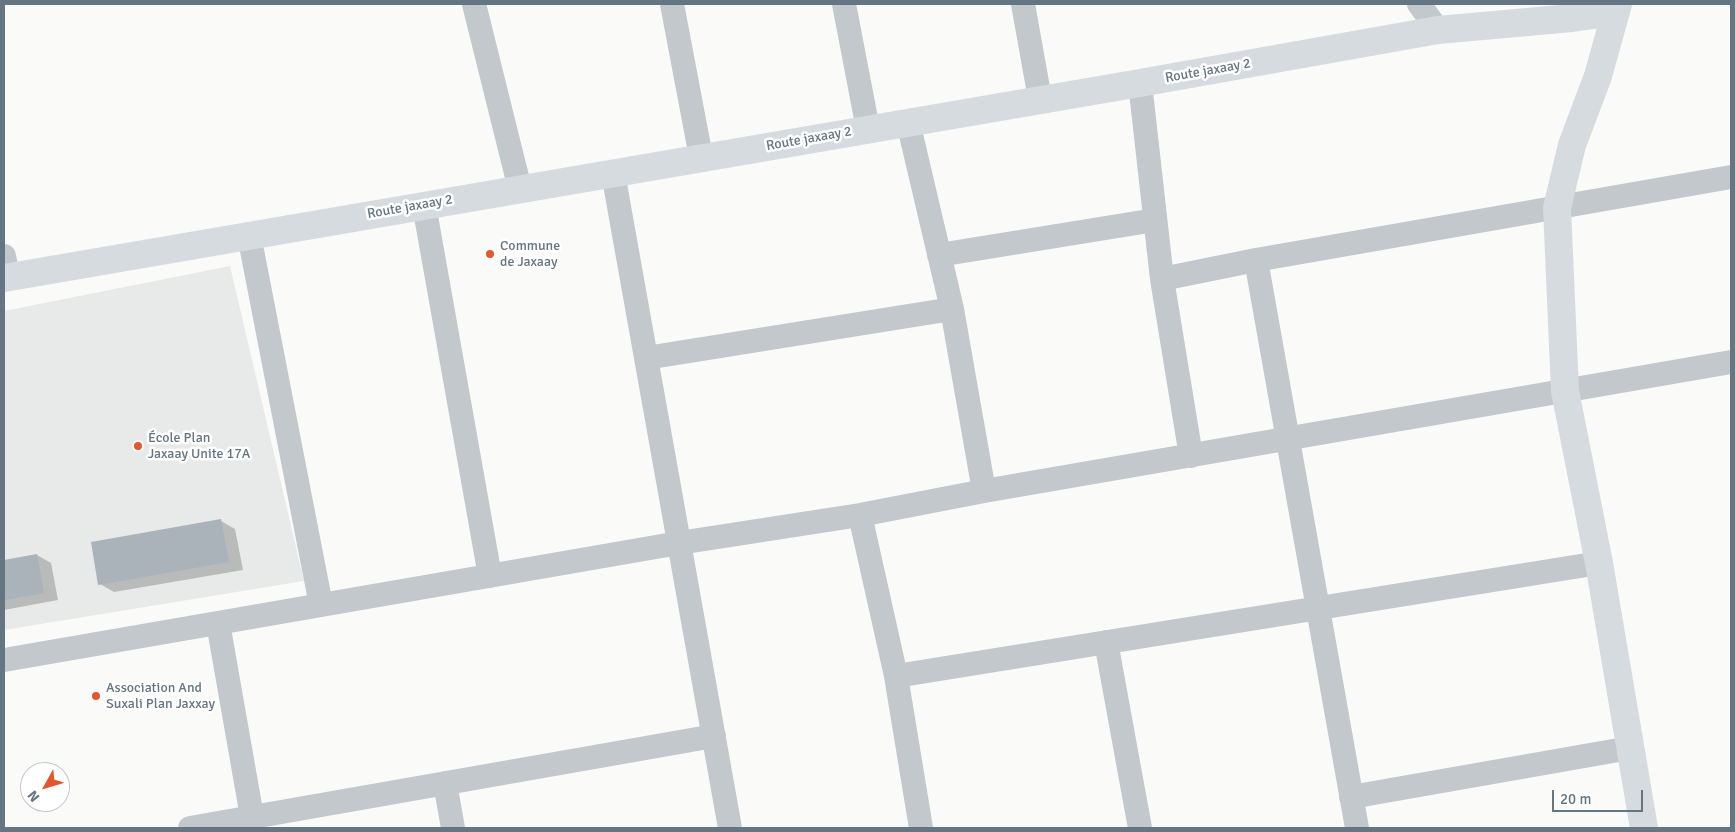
<!DOCTYPE html>
<meta charset="utf-8">
<style>
body{margin:0}
#map{position:relative;width:1735px;height:832px;overflow:hidden;background:#fafaf8;font-family:Signika,sans-serif}
canvas{display:block}
.frame{position:absolute;inset:0;border:5px solid #657683;pointer-events:none}
.north{position:absolute;left:20px;top:762px;width:50px;height:50px;box-sizing:border-box;background:#fff;border:1px solid #c1c8cd;border-radius:50%;rotate:231deg;font-size:14px;font-weight:700;line-height:20px;text-align:center;color:#657683}
.north::after{content:'';display:block;margin:auto;width:18px;height:22px;background:#e4572e;clip-path:polygon(50% 0,100% 100%,50% 72%,0 100%)}
.scale{position:absolute;left:1552px;top:790px;width:91px;height:22px;box-sizing:border-box;border:2px solid #657683;border-top:0;padding-left:6px;font-size:15px;line-height:18px;white-space:nowrap;color:#657683;-webkit-text-stroke:4px #fff;paint-order:stroke}
</style>
<div id="map">
<canvas width="1735" height="832"></canvas>
<div class="frame"></div>
<div class="north">N</div>
<div class="scale">20 m</div>
</div>
<script>
const context = document.querySelector('canvas').getContext('2d');
context.lineJoin = 'round';
function paint(path, color) {
  context.fillStyle = color;
  context.fill(path, 'evenodd');
}
function strokePath(path, color, width, dash) {
  context.strokeStyle = color;
  context.lineWidth = width;
  context.lineCap = dash ? 'butt' : 'round';
  context.setLineDash(dash || []);
  context.stroke(path);
}
function write(font, color, halo, rows, align = 'center') {
  context.font = font + ' Signika,sans-serif';
  context.lineWidth = 5;
  context.setLineDash([]);
  context.textBaseline = 'middle';
  context.strokeStyle = halo;
  context.fillStyle = color;
  for (const [text, x, y, turn = 0] of rows) {
    context.save();
    context.translate(x, y);
    context.rotate((+turn || 0) * Math.PI / 180);
    context.textAlign = isNaN(turn) ? turn : align;
    if (halo) context.strokeText(text, 0, 0);
    context.fillText(text, 0, 0);
    context.restore();
  }
}
paint(new Path2D(`
 M230 266 304 581 4 630V311Z`), '#e8e9e9');
paint(new Path2D(`
 M221 521 235 529 243 570 114 592 100 584Z
 M37 555 51 563 58 600 4 610V561Z`), '#0003');
paint(new Path2D(`
 M221 519 229 562 98 585 91 542Z
 M37 554 44 593 4 600V560Z`), '#aab3b9');
strokePath(new Path2D(`
 M474 4 520 189
 M672 4 701 157
 M844 4 868 129
 M1023 4 1040 99
 M1419 4 1438 30
 M1140 83 1162 279 1191 456
 M908 122 952 309 984 491
 M613 173 730 828
 M424 205 490 576
 M249 235 321 605
 M939 255 1155 220
 M4 256 8 277
 M1256 260 1357 828
 M1162 279 1256 260 1731 177
 M646 358 952 309
 M860 515 896 676 921 828
 M218 623 254 828
 M1106 642 1140 828
 M4 660 679 543 860 515 984 491 1731 362
 M896 676 1599 563
 M445 783 453 828
 M1351 797 1630 748
 M190 828 714 736`), '#c3c8cc', 24);
strokePath(new Path2D(`
 M1618 4 1598 76 1572 145 1557 208 1565 391 1599 563 1644 828
 M4 278 1140 83 1438 30 1572 18 1616 12`), '#d6dbdf', 28);
for (const [x, y, r, color] of [
 [490,254,5,"#e4572e"],
 [138,446,5,"#e4572e"],
 [96,696,5,"#e4572e"]
]) {
  const dot = new Path2D();
  dot.arc(x, y, r, 0, 2 * Math.PI);
  context.fillStyle = color;
  context.fill(dot);
  strokePath(dot, '#fff', 2);
}
write('14px', '#657683', '#fff', [
 ["Route jaxaay 2",1208,71,-10],
 ["Route jaxaay 2",809,139,-10],
 ["Route jaxaay 2",410,207,-10]
]);
write('14px', '#657683', '#fff', [
 ["Commune",500,246],
 ["de Jaxaay",500,262],
 ["École Plan",148,438],
 ["Jaxaay Unite 17A",148,454],
 ["Association And",106,688],
 ["Suxali Plan Jaxxay",106,704]
], 'left');
</script>
